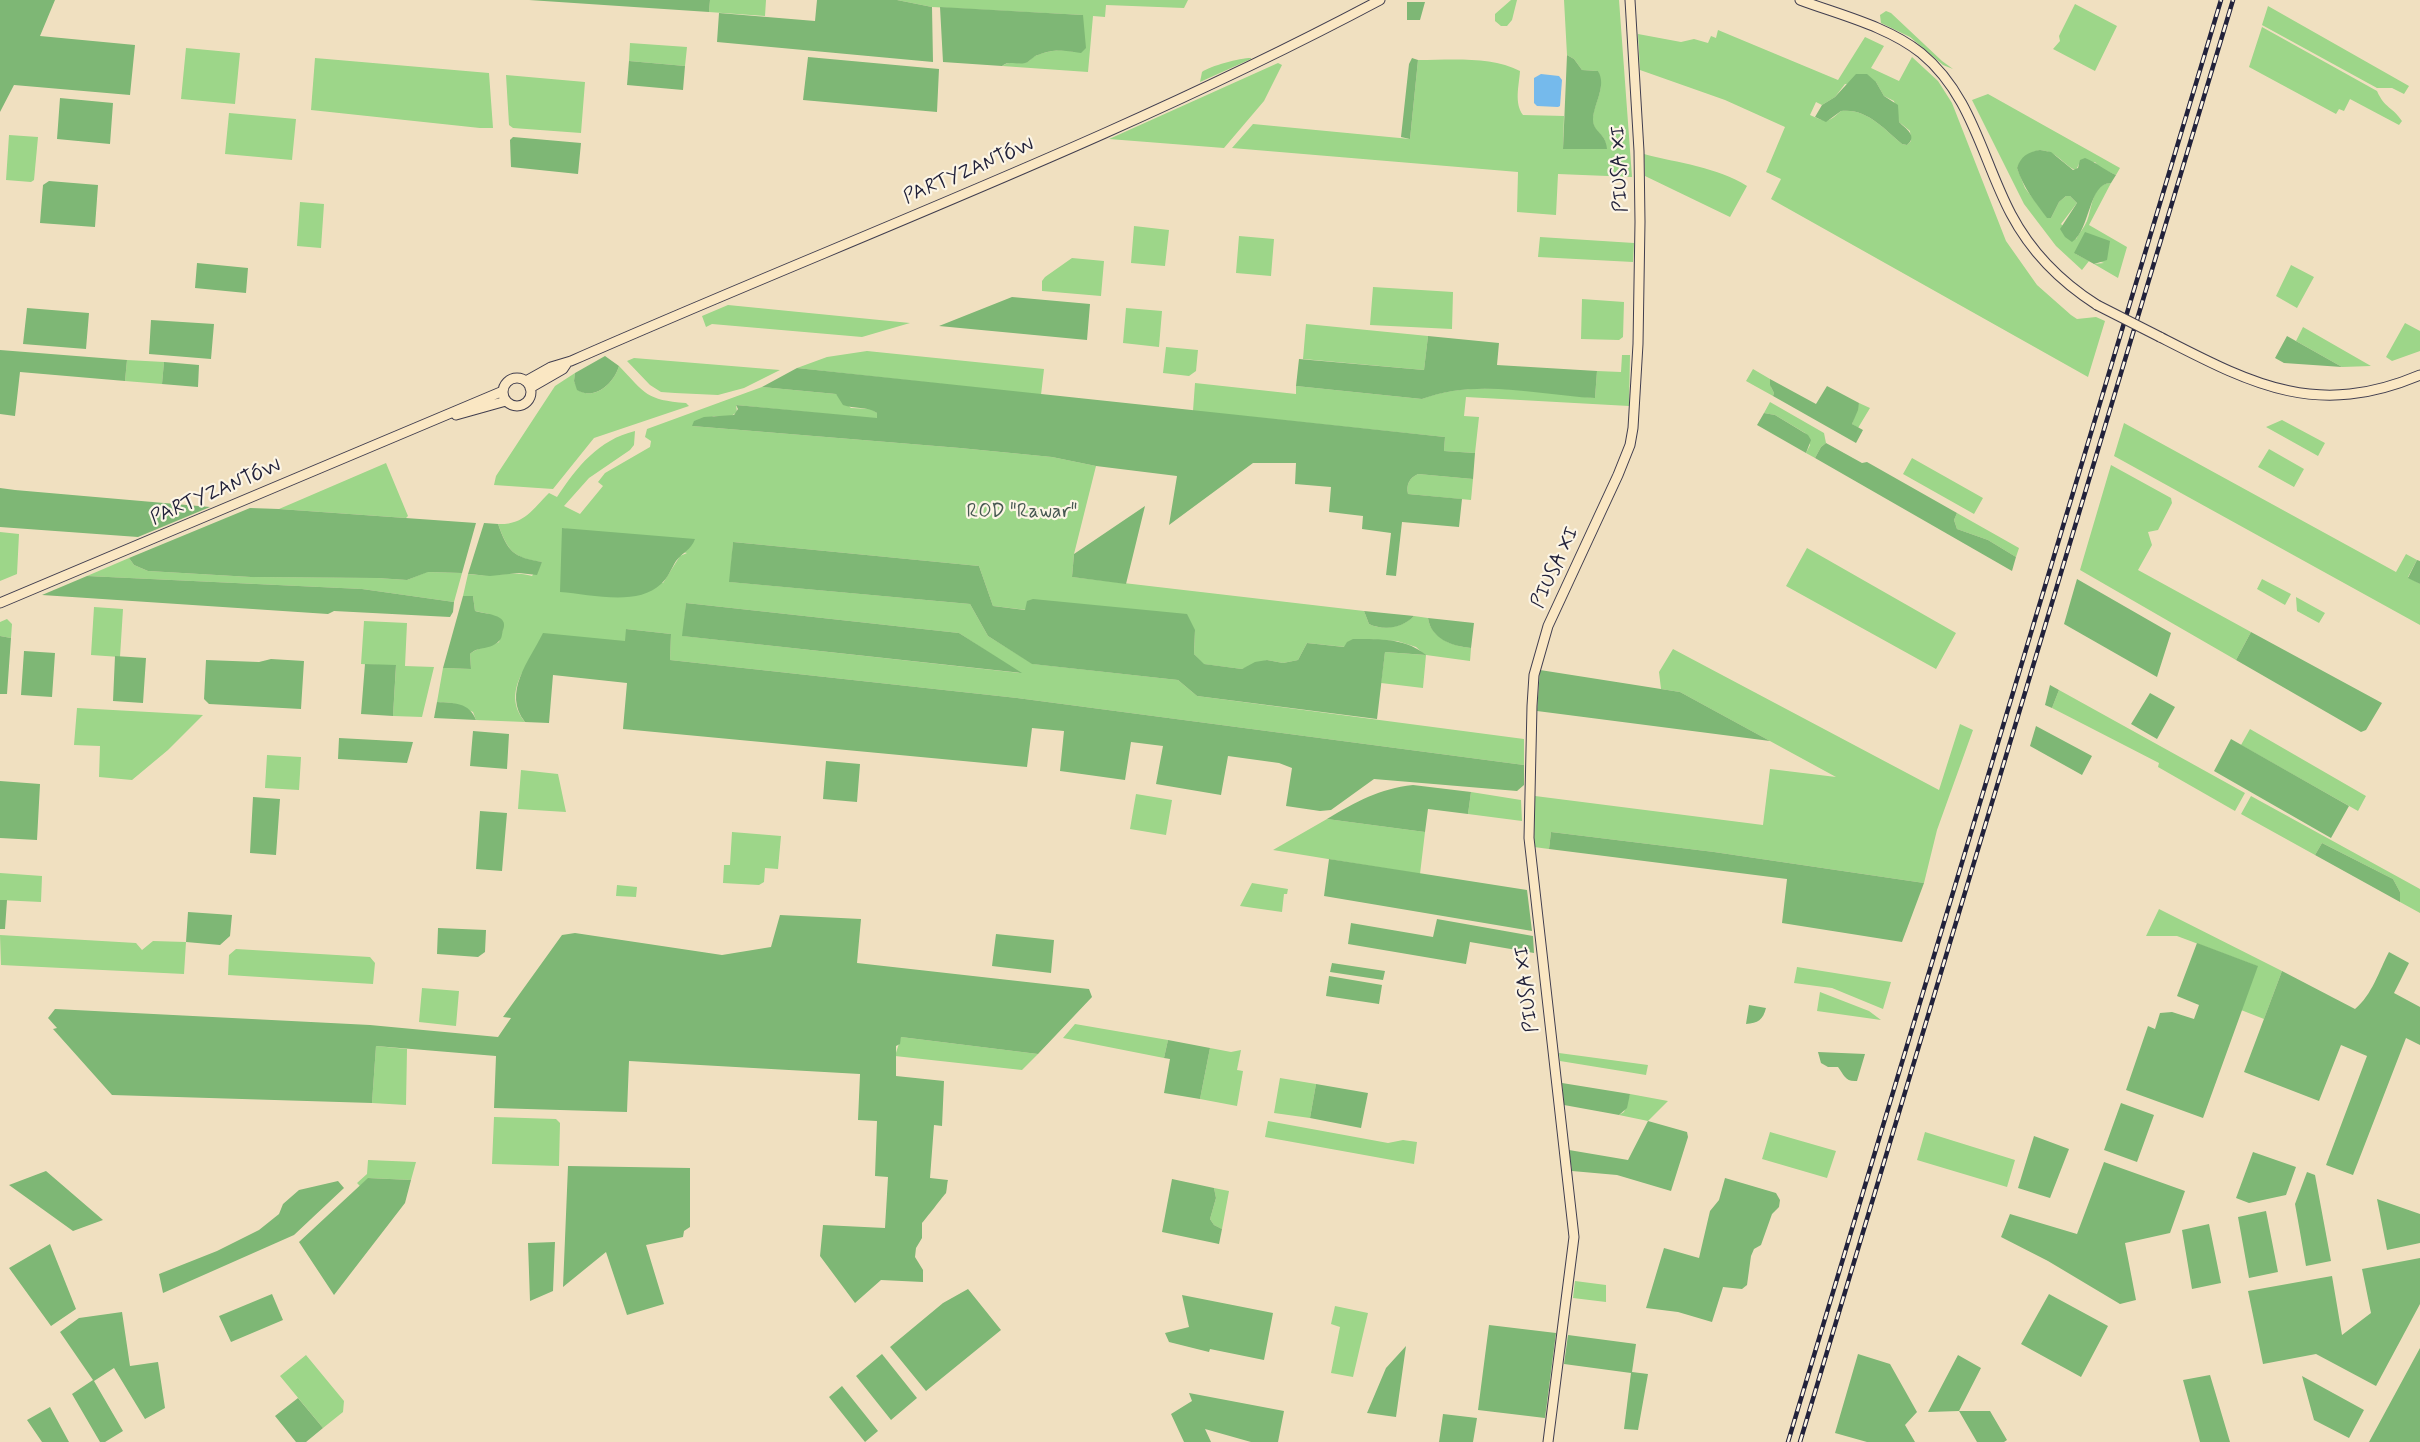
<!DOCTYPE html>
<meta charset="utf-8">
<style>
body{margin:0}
canvas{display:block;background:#f0e0c0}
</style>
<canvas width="2420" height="1442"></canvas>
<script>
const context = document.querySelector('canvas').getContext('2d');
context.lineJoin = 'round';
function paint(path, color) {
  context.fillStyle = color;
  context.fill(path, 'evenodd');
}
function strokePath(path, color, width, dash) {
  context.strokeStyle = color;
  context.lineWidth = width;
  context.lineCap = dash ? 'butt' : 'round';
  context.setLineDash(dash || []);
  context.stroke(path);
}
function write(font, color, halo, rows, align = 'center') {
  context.font = font + ' Mynerve,sans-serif';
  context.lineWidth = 4.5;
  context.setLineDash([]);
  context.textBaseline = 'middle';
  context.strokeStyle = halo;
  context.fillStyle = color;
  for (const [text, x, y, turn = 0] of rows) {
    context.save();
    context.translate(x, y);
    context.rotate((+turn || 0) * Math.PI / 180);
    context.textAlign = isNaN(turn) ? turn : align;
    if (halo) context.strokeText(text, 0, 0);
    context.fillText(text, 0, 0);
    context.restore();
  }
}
paint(new Path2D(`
 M710 0H766L765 16 709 12Z
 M897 0H1188L1184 8 1106 5 1105 17 1093 16 1088 72 1002 66C1010 60 1020 66 1029 61 1031 60 1032 57 1035 56 1045 51 1063 48 1073 52L1083 34V15L932 7Z
 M1511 0H1517L1512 20 1507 26H1501L1495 21V14Z
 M1564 0H1619L1632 177 1558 174 1556 215 1517 212 1518 172 1232 148 1253 124 1410 139 1418 60C1451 60 1491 56 1520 71 1519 86 1514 103 1523 115L1564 116 1563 149H1606C1607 133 1595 135 1593 122 1592 111 1598 101 1600 91 1602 85 1599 77 1598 71L1582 70 1574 59 1567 55Z
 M2075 4 2117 26 2095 71 2053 49 2060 41 2059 36Z
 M2268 6 2409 86 2404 94 2392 88H2377L2262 25Z
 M1886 11 1891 13 1942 61 1953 69 1943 65 1910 37 1881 23 1880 15Z
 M2262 27 2377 91C2385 109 2392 106 2402 121L2399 125 2350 99 2344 111 2339 109 2336 114 2249 67Z
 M1718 30 1838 80 1865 37 1884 46 1871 68 1899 81 1912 57 1938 81 1952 103 2006 241 2037 285 2071 315 2077 319 2096 317 2105 321 2088 377 1771 199 1781 179 1766 172 1785 127 1725 100 1640 70 1638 34 1681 42 1694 39 1708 43 1711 36 1716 38ZM1876 82 1884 96 1894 101 1899 122 1910 131 1911 141 1907 145 1902 144C1884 129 1867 108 1841 111 1827 124 1826 122 1810 115L1816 102 1822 105 1835 97 1845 84Z
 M630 43 687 47 685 66 629 61Z
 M186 48 240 53 235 104 181 99Z
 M315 58 489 73 493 128H480L311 110Z
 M1251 58V59L1200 82 1202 72C1210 66 1240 58 1251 58Z
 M1278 63 1282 65 1264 101 1224 148 1109 139Z
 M506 75 585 82 581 133 513 128 509 125Z
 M1988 94 2120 168 2116 175 2100 168 2095 162 2079 164 2076 170C2068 168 2061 158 2053 154 2039 145 2023 154 2017 168L2025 188 2047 217 2051 218 2059 202 2066 196H2070L2077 203 2061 224 2076 239C2079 233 2084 228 2087 221 2092 209 2092 183 2111 183L2089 225 2127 247 2118 278 2094 264 2104 263 2074 253 2089 261 2082 270 2056 246 2024 204 1972 100Z
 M229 113 296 119 292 160 225 154Z
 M9 135 38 137 34 180 31 182 6 180Z
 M1644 154C1678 163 1717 167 1747 186L1730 217 1645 176Z
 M300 202 324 204 321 248 297 246Z
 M1134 226 1169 230 1165 266 1131 263Z
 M1239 236 1274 239 1271 276 1236 273Z
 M1540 237 1634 243 1633 262 1538 257Z
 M1072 258 1104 261 1101 296 1042 291V281L1045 277Z
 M2291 265 2314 277 2297 308 2276 296Z
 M1373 287 1453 292 1452 329 1370 325Z
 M1582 299 1624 302 1623 337 1619 340 1581 339Z
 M728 305 910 323 862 337 712 324 706 327 702 316Z
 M1126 308 1162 311 1159 347 1123 343Z
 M2405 323 2420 331V351L2392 361 2386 357Z
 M1306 324 1428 336 1424 370 1303 359Z
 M2303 327 2371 366 2342 367 2296 341Z
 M1166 347 1198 350 1196 371 1189 376 1163 373Z
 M867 351 1044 369 1041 395 797 368 827 357Z
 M1622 355H1630L1629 406 1466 397 1464 416 1479 417 1475 453 1444 451 1445 437 1193 411 1195 383 1296 394V386L1422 399C1473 379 1541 393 1595 398L1597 371 1621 372Z
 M634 358 780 370 744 388 718 395 675 393 661 392 650 385 627 361Z
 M127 360 164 362 162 384 125 381Z
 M619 366C646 394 646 400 686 403L689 406 594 438 553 489 494 485 496 476 555 386 575 373 574 381 578 390C595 401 614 383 619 366Z
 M1753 369 1770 379 1771 387 1774 393 1773 396 1746 381Z
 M762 387 836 394 851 408 871 409 877 413V419L736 405 737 412 730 417 714 416 692 426 960 448 1052 457 1096 466 1074 554 1072 577 1364 611 1369 624C1383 631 1404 627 1414 616L1428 618C1431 638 1452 646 1471 648L1470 661 1426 655 1423 688 1381 683 1385 652 1425 655 1416 647 1397 641 1361 639 1345 647 1307 643 1298 660 1283 663 1267 660 1242 669 1203 664 1194 654 1195 630 993 606 979 566 733 542 730 582 970 604 988 636 1033 664 1178 680 1197 696 1524 739V765L1017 698 670 660 671 634 626 629V641L522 673C513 691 512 706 525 722L476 720 473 712 452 703 437 702 443 668 471 669 470 654C477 647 490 647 499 642L503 629 489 614 475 611 473 596H463L468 574C489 578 514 570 532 576L542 562C513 558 508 551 498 524 524 525 532 510 549 493L557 497C577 467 598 440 635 431L634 445 630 450 589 478 564 506 580 514 603 486 598 482 605 473 650 447 651 441 645 437 647 429ZM562 528 687 553 680 556 663 583ZM686 603 959 633 1020 673 683 636Z
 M1770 402 1824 433 1826 443 1821 447 1815 458 1806 453 1810 445 1805 433 1775 415 1764 413Z
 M1859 403 1870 408 1858 428 1852 424Z
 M2282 420 2325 443 2318 456 2266 427Z
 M2124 423 2396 572 2406 554 2417 560 2408 577 2420 584V625L2114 456Z
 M2269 449 2304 469 2294 487 2258 467Z
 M1912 458 1983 498 1974 514 1903 474Z
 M386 463 408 516 406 518 279 509Z
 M2111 465 2171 498 2172 503 2158 530 2148 532 2152 545 2138 570 2251 632 2236 660 2080 570Z
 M1418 474 1473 479 1471 500 1408 494C1406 485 1409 478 1418 474Z
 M1957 513 2019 548 2016 557 1988 540 1957 529 1954 520Z
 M0 532 19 534 17 574 0 581Z
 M1807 548 1956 633 1936 669 1786 586Z
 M129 558 134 565 148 571 251 577 377 578 407 580 427 572 462 573 454 602 362 589 87 576Z
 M2262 579 2291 594 2285 605 2257 589Z
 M2296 597 2325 613 2319 623 2297 611Z
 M94 607 123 609 120 657 91 655Z
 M7 619 12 624 11 638 0 636V622Z
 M364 621 407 623 405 666 434 667 422 717 393 716 396 666 361 664Z
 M1673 649 1939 790 1960 724 1973 730 1937 830 1924 883 1714 852 1551 832 1549 849 1534 847 1535 796 1763 825 1770 769 1836 777 1680 692 1661 689 1659 672Z
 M2059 690 2245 793 2235 811 2158 767 2159 763 2052 708Z
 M77 708 203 715 168 750 132 780 99 777 100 746 74 745Z
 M2250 729 2366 796 2358 811 2241 745Z
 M267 755 301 757 299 790 265 788Z
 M521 770 558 774 566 812 518 809Z
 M1471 792 1521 800 1522 821 1468 814Z
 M1136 794 1172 800 1166 835 1130 829Z
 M2251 796 2420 889V913L2400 902V892L2393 879 2322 843 2315 855 2241 814Z
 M1327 819 1425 832 1420 874 1273 850Z
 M732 832 781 836 778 869 765 868 764 882 759 885 723 883 724 865H730Z
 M0 873 42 876 41 902 0 900Z
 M1252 883 1288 889 1287 894H1284L1282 912 1240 906Z
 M617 885 637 887 636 897 616 896Z
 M2159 909 2282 971 2264 1019 2241 1010 2257 966 2177 936H2146Z
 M0 935 136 943 142 950 153 941 186 942 184 974 1 965Z
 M236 949 370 957 375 963 373 984 228 975 229 955Z
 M1797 967 1891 982 1883 1009 1832 988 1794 983Z
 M422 988 459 991 456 1026 419 1022Z
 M1820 992 1869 1011 1881 1020 1817 1011Z
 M1075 1024 1168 1040 1164 1058 1063 1038Z
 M901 1037 1038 1054 1022 1070 895 1056Z
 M376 1046 407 1049 406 1105 372 1103Z
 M1210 1048 1231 1052 1241 1050 1237 1070 1243 1071 1237 1106 1200 1099Z
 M1559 1053 1648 1065 1646 1075 1560 1061Z
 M1280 1078 1316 1084 1310 1118 1274 1113Z
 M1630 1094 1668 1101 1648 1121 1619 1115 1624 1112Z
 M494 1117 556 1119 560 1123 559 1166 492 1164Z
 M1268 1121 1388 1143 1403 1140 1417 1142 1414 1164 1265 1137Z
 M1770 1132 1836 1151 1827 1178 1762 1159Z
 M1925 1132 2015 1160 2007 1187 1917 1160Z
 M368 1160 416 1162 411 1180 369 1178 360 1186 357 1183 367 1174Z
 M1214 1188 1229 1191 1222 1229 1214 1225 1210 1219 1216 1198Z
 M1575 1281 1606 1285V1302L1573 1298Z
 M1335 1306 1368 1313 1353 1377 1331 1373 1340 1327 1331 1324Z
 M306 1355 344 1401 343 1412 323 1428 280 1376Z`), '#9dd689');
paint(new Path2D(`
 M0 0H55L40 36 135 45 130 95 14 85 0 112Z
 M529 0H710L709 12Z
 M817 0H897L932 7 933 62 717 42 719 13 815 21Z
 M1407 2H1425L1420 20H1407Z
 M940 7 1083 15 1086 48 1081 53C1063 51 1057 48 1038 55 1033 56 1030 62 1025 63 1016 65 1009 60 1002 66L943 62Z
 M1567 55 1574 59 1582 70 1598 71C1607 86 1594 103 1593 119 1593 133 1606 132 1607 149H1563Z
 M808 57 939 69 937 112 803 100Z
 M1412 58 1418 60 1410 139 1401 137 1409 64Z
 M629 61 685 66 683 90 627 85Z
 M1856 74H1867L1876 82 1884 96 1898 105 1899 122C1906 129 1918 136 1907 145L1902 144C1884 129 1867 108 1841 111L1826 122 1815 117 1822 105 1835 97Z
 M60 98 113 103 110 144 57 139Z
 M513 137 581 143 578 174 511 167 510 140Z
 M2040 150 2051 152 2073 170 2078 168 2080 160 2085 158C2096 162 2104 170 2116 175L2111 183C2088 183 2091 229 2072 242L2065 237 2060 229 2077 203 2070 196H2066L2059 202 2051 218H2047C2035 202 2023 187 2017 168 2021 156 2028 152 2040 150Z
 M49 181 98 185 95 227 40 223 43 185Z
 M2085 232 2110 241 2107 260 2094 264 2074 253Z
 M197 263 248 268 246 293 195 288Z
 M1012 297 1090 304 1087 340 939 326Z
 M27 308 89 313 86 349 23 344Z
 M151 320 214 324 211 359 149 354Z
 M1428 336 1499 343 1497 365 1597 371 1595 398C1539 395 1476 378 1422 399L1296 386 1299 359 1424 370Z
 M2287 336 2342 367 2284 363 2275 358Z
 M0 350 127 360 125 381 20 372 15 416 0 414Z
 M605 356 619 366C614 383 595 401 577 390L574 381 575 373Z
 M164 362 199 365 198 387 162 384Z
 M797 368 1445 437 1444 451 1475 453 1473 479 1418 474C1409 478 1406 485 1408 494L1462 499 1459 527 1402 522 1396 576 1386 575 1391 533 1362 529 1363 516 1329 512 1331 487 1295 484 1296 463H1253L1169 525 1177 476 1096 466 1052 457 960 448 692 426 694 421 704 417 734 415 738 409 736 405 877 418V413C867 406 854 409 843 405L836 394 762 387Z
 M1770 379 1816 404 1827 386 1859 403 1858 410 1852 424 1863 430 1856 443 1773 396 1774 393 1770 385Z
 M1764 413 1775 415 1808 435 1811 440 1806 453 1757 425Z
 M1826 443 1862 463 1867 462 1957 513 1954 520 1957 529 1988 540 2016 557 2012 571 1815 458 1821 447Z
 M0 488 15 490 210 507 138 537 0 527Z
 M1145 506 1126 584 1072 577 1074 554Z
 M250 508 279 509 476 523 462 573 428 572 407 580 377 578 251 577 148 571 134 565 129 558Z
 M484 523 498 524C508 552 513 557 542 562L537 575 519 573 490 576 468 574Z
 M562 528 695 539C691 550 683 552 676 561 671 569 668 578 661 584 637 607 590 594 560 592Z
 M733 542 979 566 993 606 1025 610 1027 601 1033 599 1187 614 1195 630 1194 654 1204 664 1242 669 1255 662 1267 660 1283 663 1298 660 1307 643 1344 647 1347 642 1353 639C1378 639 1406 638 1426 655L1385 652 1377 719 1197 696 1178 680 1032 664 988 636 970 604 729 582Z
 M2417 560 2420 561V584L2408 578Z
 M87 576 362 589 454 602 453 612 450 617 334 611 328 614 42 595Z
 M2077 579 2171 633 2157 677 2064 624Z
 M463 596H473L475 611C484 614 510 614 503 630 502 633 502 639 499 641 491 650 478 646 470 654L471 669 443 668Z
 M686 603 959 633 1022 673 682 636Z
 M1364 611 1414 616C1403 628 1384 631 1369 624Z
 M1428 618 1474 623 1471 648C1452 646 1431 639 1428 618Z
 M626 629 671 634 670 660 1017 698 1524 765V785L1517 791 1374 779 1331 810 1320 811 1286 806 1292 768 1279 763 1228 756 1221 795 1156 784 1163 746 1131 742 1125 780 1060 771 1064 731 1032 728 1027 767 623 729 627 683 553 675 549 723 525 722C502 693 529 661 543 633L625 641Z
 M2251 632 2382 703 2366 730 2361 732 2236 660Z
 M0 636 11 638 7 694H0Z
 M24 651 55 653 52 697 21 695Z
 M115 656 146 658 143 703 113 701Z
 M271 659 304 661 301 709 209 704 204 699 206 660 259 662Z
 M365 664 396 665 393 716 361 714Z
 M1540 670 1680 692 1770 741 1537 711Z
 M2050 685 2059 690 2052 708 2045 705Z
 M2150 693 2175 707 2157 739 2131 724Z
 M437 702C454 703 469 702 476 720L434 718Z
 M2036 726 2092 756 2082 775 2030 746Z
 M473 731 509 734 507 769 470 766Z
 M339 738 413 742 407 763 338 759Z
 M2231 739 2349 806 2331 838 2214 771Z
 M826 761 860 764 857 802 823 799Z
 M0 781 40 784 37 840 0 838Z
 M1413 785 1471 792 1468 814 1428 809 1425 832 1327 819C1357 801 1379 789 1413 785Z
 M253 797 280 799 276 855 250 853Z
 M480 811 507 813 502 871 476 869Z
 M1551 832 1714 852 1924 883 1902 942 1782 923 1787 879 1549 849Z
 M2322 843 2393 879 2400 892V902L2315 855Z
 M1329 859 1527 890 1532 931 1324 896Z
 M0 900H7L5 929H0Z
 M188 912 232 915 230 936 220 945 186 942Z
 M780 915 861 919 857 963 1089 989 1092 997 1038 1054 901 1037 900 1044 896 1046V1076L944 1081 942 1126 934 1125 930 1178 948 1180C947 1183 947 1189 946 1193 944 1195 925 1220 922 1223V1238L916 1248 915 1257 923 1270V1282L881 1280 855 1303 820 1256 823 1225 885 1228 888 1177 875 1176 877 1121 858 1120 860 1074 629 1061 627 1112 494 1108 496 1056 376 1046 372 1103 112 1095 53 1029 57 1028 48 1018 55 1009 370 1025 498 1037 511 1018 503 1017 562 935 575 933 722 955 771 947Z
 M1437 919 1533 936 1534 953 1470 942 1466 964 1348 944 1351 923 1433 937Z
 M438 928 486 930 485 952 478 957 437 954Z
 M996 934 1054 940 1051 973 992 966Z
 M2197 943 2258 966 2203 1118 2126 1090 2148 1026 2155 1029 2160 1013 2172 1012 2194 1019 2199 1005 2177 996Z
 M2389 952 2409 963 2394 993 2420 1007V1045L2406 1038 2353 1175 2326 1165 2367 1056 2341 1045 2319 1101 2244 1072 2282 971 2355 1009C2372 995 2379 971 2389 952Z
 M1332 963 1385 971 1383 980 1330 972Z
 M1329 976 1382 985 1379 1004 1326 996Z
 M1749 1005 1766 1008C1763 1020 1758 1023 1746 1024Z
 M1168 1040 1210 1048 1200 1099 1164 1093 1170 1059 1164 1058Z
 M1818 1052 1865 1054 1857 1081C1845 1082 1844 1075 1838 1067H1828L1821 1063Z
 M1562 1083 1630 1094 1627 1108 1619 1115 1564 1105Z
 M1316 1084 1368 1093 1361 1128 1310 1118Z
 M2121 1103 2154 1115 2137 1162 2104 1150Z
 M1648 1121 1687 1132 1688 1137 1671 1191 1617 1175 1572 1171 1569 1150 1628 1160Z
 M2034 1136 2069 1149 2050 1198 2018 1188Z
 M2253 1152 2296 1167 2286 1195 2249 1203 2236 1198Z
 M2104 1162 2185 1191 2170 1233 2125 1243 2136 1300 2120 1304 2048 1261 2001 1237 2010 1214 2077 1234Z
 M568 1166 690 1168V1227L684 1231 683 1237 646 1245 664 1304 627 1315 606 1252 563 1287Z
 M46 1171 103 1220 73 1231 9 1185Z
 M2307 1172 2315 1175 2331 1261 2306 1266 2295 1204Z
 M368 1178 411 1180 405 1203 334 1295 299 1242Z
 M1725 1178 1776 1193 1780 1200 1779 1207 1772 1214 1761 1245 1754 1249 1751 1256 1747 1285 1742 1289 1723 1287 1712 1322 1678 1312 1646 1308 1664 1248 1699 1258 1710 1211 1719 1200Z
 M1172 1179 1214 1188 1216 1198 1210 1219 1214 1225 1222 1229 1219 1244 1162 1232Z
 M338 1181 344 1188 294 1235 163 1293 159 1274 217 1251 259 1230 279 1214 283 1204 299 1190Z
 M2377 1199 2420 1214V1243L2387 1250Z
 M2266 1211 2278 1272 2249 1278 2238 1217Z
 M2209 1224 2221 1283 2192 1289 2182 1230Z
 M555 1242 553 1291 530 1301 528 1243Z
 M50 1244 76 1309 51 1326 9 1268Z
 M2420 1258V1304L2376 1386 2316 1354 2263 1364 2248 1291 2332 1276 2342 1335 2371 1313 2362 1269Z
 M968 1289 1001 1330 926 1391 890 1347 943 1303Z
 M272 1294 283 1320 231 1342 219 1316Z
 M2049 1294 2108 1326 2081 1377 2021 1344Z
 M1182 1295 1273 1313 1264 1360 1210 1349 1209 1352 1169 1342 1165 1333 1189 1327Z
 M122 1312 130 1366 158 1362 165 1408 145 1419 114 1368 94 1381 123 1431 105 1442H100L72 1394 93 1380 60 1332 79 1318Z
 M1489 1325 1556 1333 1545 1418 1478 1410Z
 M1568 1335 1636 1344 1632 1372 1648 1374 1638 1430 1624 1429 1631 1373 1564 1364Z
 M1406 1346 1396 1417 1367 1413 1386 1368Z
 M2420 1348V1442H2369Z
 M882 1354 917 1398 891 1420 856 1376Z
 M1858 1354 1890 1364 1917 1412 1905 1425 1915 1442H1867L1835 1433Z
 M1958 1355 1981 1368 1959 1411H1990L2007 1440 2004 1442H1977L1959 1411 1928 1412Z
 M2210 1375 2230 1442H2200L2183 1380Z
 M2302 1376 2364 1410 2349 1438 2314 1420Z
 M842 1386 878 1431 865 1442 829 1397Z
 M1189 1393 1284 1411 1278 1442H1251L1205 1429 1211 1442H1184L1171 1414 1192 1401Z
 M298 1398 323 1428 306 1442H296L275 1416Z
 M50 1407 69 1442H42L27 1420Z
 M1443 1414 1477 1418 1473 1442H1439Z`), '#7eb775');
paint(new Path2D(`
 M1541 74 1559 76 1562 80 1560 106 1558 107 1537 106 1534 103V78Z`), '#75baec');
const secondary = new Path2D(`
 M1800 0C1840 15 1887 26 1921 53 1972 95 1982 159 2011 214 2031 252 2061 282 2097 305
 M2160 337C2252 384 2316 419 2420 375
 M503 392a14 14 0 1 1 28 0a14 14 0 1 1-28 0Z
 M526 381 551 367 571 361C841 242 1119 139 1380 0
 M530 388 563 369 567 363
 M456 415 506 401
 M0 603 503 391
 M1548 1442 1574 1237 1529 838 1532 706 1534 675 1548 626 1618 475 1630 445 1633 428 1638 344 1640 222 1639 151 1630 0`);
strokePath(secondary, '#413e4f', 11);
strokePath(secondary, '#fae7c3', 9);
const rail = new Path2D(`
 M1788 1442 2221 0
 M1800 1442 2233 0`);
strokePath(rail, '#22223b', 4.5);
strokePath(rail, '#fcf5e5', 2.5, [8]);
const secondaryBridge = new Path2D(`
 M2097 305 2160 337`);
strokePath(secondaryBridge, '#413e4f', 11, []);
strokePath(secondaryBridge, '#fae7c3', 9);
write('20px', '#22223b', '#fcf5e5', [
 ["PIUSA XI",1621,169,-92],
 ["PARTYZANTÓW",969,172,-23],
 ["PARTYZANTÓW",216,493,-23],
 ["PIUSA XI",1556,568,-65],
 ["PIUSA XI",1528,989,-97]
]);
write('20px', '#475852', '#fcf5e5', [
 ["ROD \"Rawar\"",1022,513]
]);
</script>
